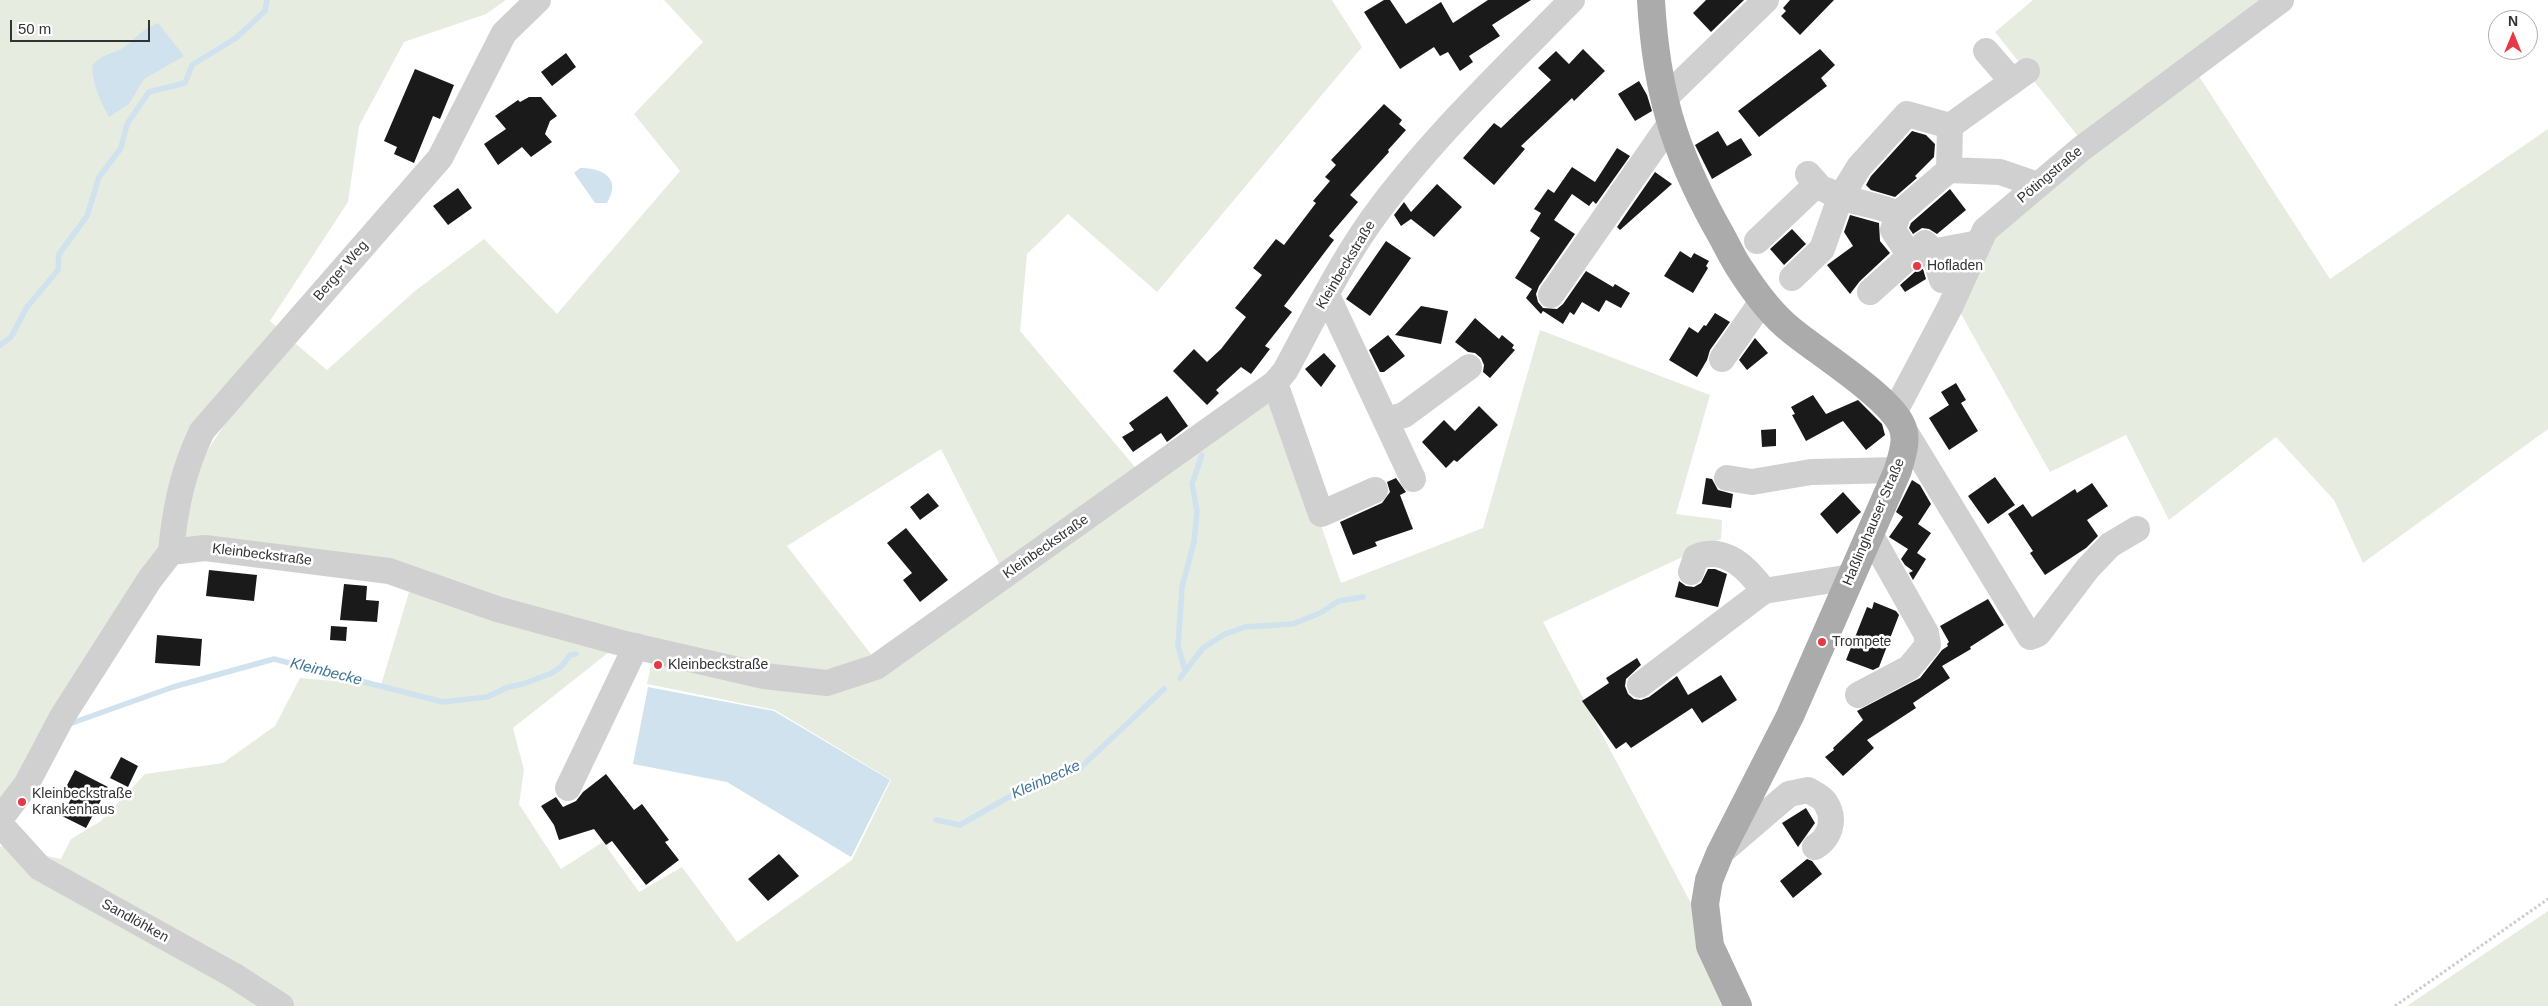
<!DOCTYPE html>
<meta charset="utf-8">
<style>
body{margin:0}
#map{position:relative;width:2548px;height:1006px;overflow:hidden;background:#fff;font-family:Helvetica,sans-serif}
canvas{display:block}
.north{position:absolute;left:2488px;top:10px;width:50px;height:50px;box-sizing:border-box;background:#fff;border:1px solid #adadad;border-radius:50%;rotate:0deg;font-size:14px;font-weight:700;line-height:20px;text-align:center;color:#333}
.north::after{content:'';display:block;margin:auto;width:18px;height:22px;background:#e63946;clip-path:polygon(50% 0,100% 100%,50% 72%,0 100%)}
.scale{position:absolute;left:10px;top:20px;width:140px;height:22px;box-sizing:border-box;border:2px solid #333;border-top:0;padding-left:6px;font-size:15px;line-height:18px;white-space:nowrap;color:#333;-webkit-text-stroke:4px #fff;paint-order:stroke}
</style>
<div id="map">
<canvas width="2548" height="1006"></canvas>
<div class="north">N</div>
<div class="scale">50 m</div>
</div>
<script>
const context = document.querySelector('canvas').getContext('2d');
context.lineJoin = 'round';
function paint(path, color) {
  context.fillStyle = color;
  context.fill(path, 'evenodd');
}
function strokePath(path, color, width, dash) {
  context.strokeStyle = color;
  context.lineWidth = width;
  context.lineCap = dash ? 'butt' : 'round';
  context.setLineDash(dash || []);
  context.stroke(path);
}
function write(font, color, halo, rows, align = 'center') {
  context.font = font + ' Helvetica,sans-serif';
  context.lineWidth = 5;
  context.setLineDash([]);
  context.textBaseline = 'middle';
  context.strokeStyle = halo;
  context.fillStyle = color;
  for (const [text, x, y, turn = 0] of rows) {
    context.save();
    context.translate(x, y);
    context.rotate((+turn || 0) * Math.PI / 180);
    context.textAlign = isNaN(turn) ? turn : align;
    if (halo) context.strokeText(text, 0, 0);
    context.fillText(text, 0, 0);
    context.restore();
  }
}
paint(new Path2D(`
 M0 0H506L486 14 404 42 359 126 348 202 270 321 281 331 196 429 161 545 0 804Z
 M664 0H1332L1362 47 1157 292 1068 214 1027 254 1020 331 1140 473 1001 567 941 449 787 546 874 658 826 678 497 601 178 541 190 476 285 335 327 370 415 291 484 239 557 314 680 171 634 114 703 42Z
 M2033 0H2268L2081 140 1995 32Z
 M2197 73 2330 279 2548 129V429L2363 563 2334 500 2276 437 2169 520 2126 435 2050 472 1956 305 2000 225Z
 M1540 330 1710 395 1676 514 1722 520 1721 539 1543 622 1695 911 1729 1006H0V846L61 859 71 839 101 821 145 774 223 763 275 726 300 678 381 685 410 589 613 649 513 728 524 770 519 804 561 869 603 842 639 892 682 867 737 942 852 860 891 780 775 710 647 684 653 657 829 687 1274 390 1341 583 1483 528Z
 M2548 911V1006H2407Z`), '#e6ecdf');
paint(new Path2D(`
 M158 23 184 56 144 79 129 104 109 117C100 101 93 85 92 66 100 56 107 55 119 50 131 45 139 30 158 23Z
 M580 168C603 168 622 178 607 203H595L574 173Z
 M648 687 774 711 890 780 851 857 727 782 633 764Z`), '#cfe2ee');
strokePath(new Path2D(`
 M0 345 11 337 27 307 58 270 59 254 87 216 99 177 121 148 127 124 149 92 185 83 192 65 236 38 265 11 267 0
 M1185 670 1178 646 1182 587 1194 542 1197 511 1192 484 1202 455
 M1180 678 1203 648 1225 634 1245 627 1293 624 1320 613 1339 601 1363 597
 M72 723 173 687 274 659 443 702 487 697 508 687 523 684 552 673 562 666 570 655 576 654
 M936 820 960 825 1028 786 1043 780H1054L1080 768 1164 689`), '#cfe2ee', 5.5);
paint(new Path2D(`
 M1384 0H1390L1406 24 1441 2 1453 23 1488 0H1531L1492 25 1500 36 1469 56 1473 62 1460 71 1448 52 1440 56 1434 47 1400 69 1364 12Z
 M1706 0H1744L1711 32 1693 13Z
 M1790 0H1834L1800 35 1781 16 1786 11 1783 8Z
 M1583 49 1605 71 1574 101 1572 98 1521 146 1525 149 1494 185 1463 158 1494 123 1501 128 1551 80 1538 68 1556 51 1569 64Z
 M1820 49 1835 65 1821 78 1827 86 1759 137 1738 111Z
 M566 53 576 67 552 86 541 72Z
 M415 69 454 85 440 119 433 116 414 163 394 154 397 147 384 141Z
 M1639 81 1647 95 1652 111 1635 121 1618 94Z
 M529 97H541L557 116 550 121 545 134 552 142 531 157 522 147 498 165 484 144 506 129 495 116 518 100 520 102Z
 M1384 104 1402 120 1399 124 1406 130 1388 150 1389 152 1350 195 1358 202 1329 236 1334 240 1284 306 1292 312 1265 346 1270 349 1251 374 1241 367 1216 390 1219 393 1207 405 1173 371 1194 349 1207 362 1221 349 1246 317 1235 308 1262 275 1253 268 1276 239 1284 245 1316 203 1313 201 1330 181 1325 177 1336 165 1331 160Z
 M1718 131 1727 146 1741 138 1752 155 1712 179 1695 145Z
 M1912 131 1926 135 1935 144 1934 157 1915 176 1917 178 1895 197 1871 190 1866 185 1871 176Z
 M1617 148 1630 156 1596 204 1593 201 1589 206 1572 194 1554 220 1575 234 1539 286 1536 294 1538 302 1543 308 1557 309 1563 304 1586 271 1613 287 1615 284 1630 293 1621 308 1606 300 1599 312 1582 302 1574 315 1570 312 1563 324 1543 311 1541 314 1526 298 1532 289 1515 278 1540 238 1530 231 1541 213 1534 209 1548 189 1554 193 1572 167 1595 182Z
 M1655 172 1672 184 1620 230 1617 227Z
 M1437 184 1462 207 1434 237 1411 219 1401 226 1394 215 1404 202 1411 212Z
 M458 188 472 208 448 225 433 206Z
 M1950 189 1966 210 1937 234 1929 229 1922 228 1913 234 1909 228 1911 223Z
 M1850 215 1879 223 1880 241 1890 253 1860 281 1850 294 1827 265 1853 246 1844 232Z
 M1792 229 1806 244 1784 265 1770 249Z
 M1386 241 1411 258 1370 316 1346 299Z
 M1680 251 1691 258 1694 253 1709 261 1706 266 1708 268 1693 293 1664 276Z
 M1923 269 1926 279 1905 292 1900 285 1917 270Z
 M1421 306 1448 311 1441 344 1395 335Z
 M1715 313 1730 322 1710 350 1707 360 1697 377 1669 360 1689 327 1698 333 1704 325 1706 326Z
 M1475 318 1499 339 1502 335 1514 345 1512 348 1515 350 1490 378 1483 372 1484 365 1481 358 1475 353 1468 352 1455 342Z
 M1388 335 1405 356 1384 372H1380L1369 350Z
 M1755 338 1768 353 1747 370 1739 360Z
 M1324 353 1336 366 1321 387 1305 369Z
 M1956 383 1966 400 1961 403 1978 431 1949 450 1929 418 1949 405 1941 392Z
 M1813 395 1826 414 1858 400 1882 424 1885 435 1866 450 1843 421 1806 441 1792 415 1795 414 1791 407Z
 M1167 396 1188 426 1167 442 1161 433 1133 452 1122 437 1134 430 1129 423Z
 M1479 406 1498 425 1457 462 1454 460 1446 468 1422 442 1444 420 1455 431Z
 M1776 429V446L1762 447 1761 430Z
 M1995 477 2015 505 1988 524 1968 496Z
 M1396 478 1406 492 1400 495 1413 529 1375 542 1377 546 1353 555 1340 522 1382 503 1390 492 1387 482Z
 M1706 478 1712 479 1718 490 1733 494 1731 508 1702 504Z
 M1912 480 1920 485 1931 504 1918 524 1931 533 1917 553 1926 559 1913 580 1909 573 1913 571 1905 565 1901 559 1908 549 1889 537 1903 517 1896 512Z
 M2092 483 2108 506 2087 520 2098 536 2086 548 2045 575 2030 553 2033 551 2008 514 2023 504 2032 517 2075 489 2077 493Z
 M1843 492 1861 512 1837 534 1820 514Z
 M928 493 939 506 920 520 910 507Z
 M906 528 948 580 920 602 903 580 912 573 887 543Z
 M1708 569H1715L1727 574 1718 607 1675 597 1679 581 1686 586 1694 587 1701 583Z
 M209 570 257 575 254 601 206 596Z
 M344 584 367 586 366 600 379 601 377 622 340 620Z
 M1988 599 2004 625 1970 647 1971 649 1942 666 1950 678 1913 703 1916 708 1867 740 1874 748 1843 776 1825 757 1834 750 1833 748 1863 720 1857 711 1920 678 1942 650 1948 646 1947 644 1949 642 1940 626Z
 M1874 602 1896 611 1899 615 1879 667 1873 670 1846 660 1867 607 1872 609Z
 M331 626 347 627 346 641 330 640Z
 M157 635 202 639 200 666 155 663Z
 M1637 658 1641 665 1626 679 1625 686 1628 694 1634 699 1641 700 1649 697 1677 676 1688 695 1721 675 1737 700 1702 723 1692 708 1631 748 1626 742 1616 749 1582 701 1609 683 1606 678Z
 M121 757 138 766 128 787 110 778Z
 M75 770 108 787 86 828 62 816 73 795 64 791Z
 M606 774 634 810 642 804 669 840 665 842 679 860 646 885 612 841 606 845 594 829 559 840 554 825 541 806 556 797 563 807 576 801 583 792Z
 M1806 808 1815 823 1798 847 1782 823Z
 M779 854 799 876 768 901 748 879Z
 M1807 859 1812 861 1822 874 1793 898 1780 881Z`), '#1a1a1a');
strokePath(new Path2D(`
 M2395 1006 2548 899`), '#cdcdcd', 3, [2.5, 2.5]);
strokePath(new Path2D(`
 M1986 51 2012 81
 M1664 99 1766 0
 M1950 126 2027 71
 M1826 190C1848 203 1874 203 1898 214
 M1757 241 1817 184 1808 174
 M1925 243 1933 251 1942 280
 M1910 256 1893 230 1898 214 1949 170 2000 172 2038 185
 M1792 278 1822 249 1840 198 1859 167 1907 114 1950 126 1949 170
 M1870 292 1910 256 1979 243
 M1327 295 1413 479
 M1551 295 1670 124
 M1722 359 1763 300
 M1275 383 1321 514 1375 490
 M1894 413 1950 307 1985 230 2081 149 2281 0
 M1386 420 1404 415 1469 367
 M1901 425 2030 637 2038 634 2088 568 2110 545 2137 529
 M1727 478 1752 482 1811 472 1898 470
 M171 552C175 508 183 470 202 431L440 158 504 33 538 0
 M1764 591 1851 577
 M1640 685 1764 591C1748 569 1726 545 1696 557L1691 572
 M1858 695 1909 668 1928 645 1926 633 1870 534
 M568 788 636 646
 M0 819 26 785 62 717 150 579 171 552 205 548 389 571 497 609 625 644 764 676 827 683 876 667 1275 383 1285 371C1315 316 1343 257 1381 207 1438 132 1506 67 1572 0
 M0 824 40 868 233 975 281 1006
 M1720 853 1789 794 1808 790C1813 793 1822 797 1825 802 1836 818 1831 837 1815 847`), '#d0d0d0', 26);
strokePath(new Path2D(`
 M1651 0C1656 89 1673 148 1716 226 1725 241 1732 258 1742 272 1755 292 1772 315 1791 330 1816 351 1890 397 1902 426 1908 440 1902 455 1898 470L1790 716 1720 853 1709 880 1705 904 1710 946 1738 1006`), '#ababab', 28);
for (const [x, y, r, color] of [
 [1917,266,5,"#e63946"],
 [1822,642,5,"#e63946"],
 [658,665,5,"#e63946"],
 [22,802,5,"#e63946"]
]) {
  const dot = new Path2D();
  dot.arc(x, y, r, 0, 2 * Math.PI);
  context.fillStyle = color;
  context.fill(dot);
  strokePath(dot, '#fff', 2);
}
write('14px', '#333', '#fff', [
 ["Pötingstraße",2050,175,-40],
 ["Kleinbeckstraße",1346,265,-59],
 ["Berger Weg",341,271,-49],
 ["Haßlinghauser Straße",1874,522,-67],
 ["Kleinbeckstraße",1046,547,-35],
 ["Kleinbeckstraße",262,555,7],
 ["Sandlöhken",135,921,29]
]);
write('14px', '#333', '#fff', [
 ["Hofladen",1927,266],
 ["Trompete",1832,642],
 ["Kleinbeckstraße",668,665],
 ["Kleinbeckstraße",32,794],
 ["Krankenhaus",32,810]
], 'left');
write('italic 15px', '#3f7597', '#fff', [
 ["Kleinbecke",326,672,14],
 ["Kleinbecke",1046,780,-24]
]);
</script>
